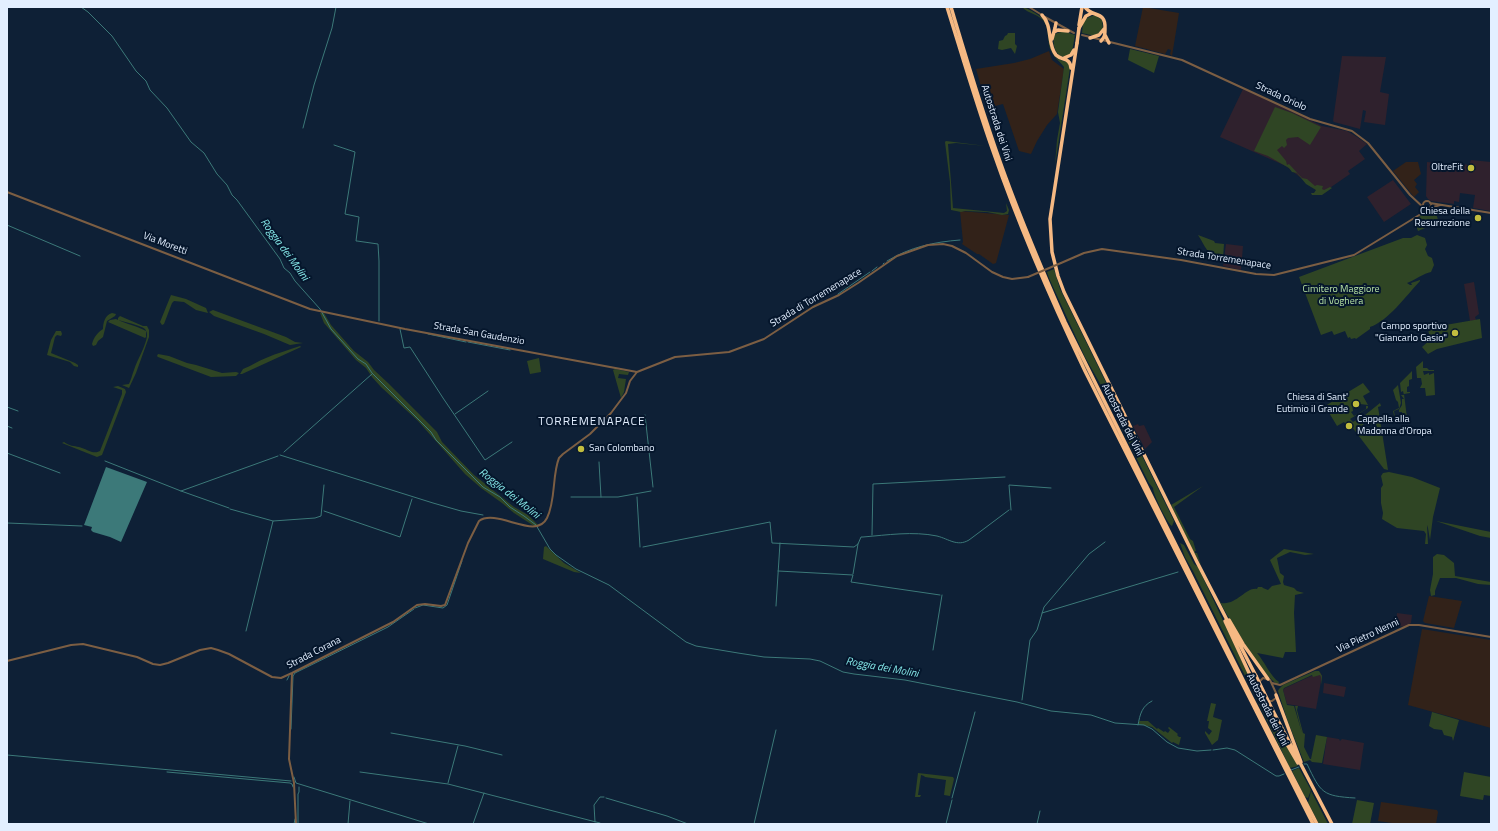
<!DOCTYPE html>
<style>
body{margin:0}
#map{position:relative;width:1498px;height:831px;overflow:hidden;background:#0e2036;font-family:"Titillium Web",sans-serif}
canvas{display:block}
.frame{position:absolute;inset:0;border:8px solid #e3efff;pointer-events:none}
</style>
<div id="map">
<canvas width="1498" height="831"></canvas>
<div class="frame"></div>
</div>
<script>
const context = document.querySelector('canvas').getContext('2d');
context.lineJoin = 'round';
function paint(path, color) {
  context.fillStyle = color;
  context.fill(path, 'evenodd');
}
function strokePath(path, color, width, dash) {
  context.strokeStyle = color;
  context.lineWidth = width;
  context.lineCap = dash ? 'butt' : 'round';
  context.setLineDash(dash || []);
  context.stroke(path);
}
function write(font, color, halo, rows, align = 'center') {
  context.font = font + ' "Titillium Web",sans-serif';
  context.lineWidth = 4;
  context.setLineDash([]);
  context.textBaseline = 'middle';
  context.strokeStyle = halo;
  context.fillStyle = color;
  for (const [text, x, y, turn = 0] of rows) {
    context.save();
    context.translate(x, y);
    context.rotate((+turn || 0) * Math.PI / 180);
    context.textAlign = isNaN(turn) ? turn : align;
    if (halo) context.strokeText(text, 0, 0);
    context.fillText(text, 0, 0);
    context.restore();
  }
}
paint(new Path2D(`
 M1342 56 1386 57 1380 92 1389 94 1385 125 1364 122 1366 111 1363 110 1360 129 1334 122 1333 121Z
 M1243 89 1322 126 1347 131 1357 137 1367 144 1359 151 1365 159 1348 171 1350 174 1321 194 1286 166 1220 137Z
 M1471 160 1491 162V211L1473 208 1475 195 1460 193 1459 202 1454 201V204L1431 201 1428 199 1426 196 1427 162 1453 165 1454 163 1469 165Z
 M1393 180 1411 204 1384 222 1367 197Z
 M1226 244 1243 246 1241 270 1223 266Z
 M1474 282 1479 314 1475 317 1476 320 1470 321 1464 284Z
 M1138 424 1139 426 1144 425 1152 442 1145 449 1133 426Z
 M1397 613 1412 615 1411 623 1404 627 1396 625Z
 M1320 672 1322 676 1316 709 1287 704 1283 690 1285 688Z
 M1324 683 1346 687 1344 697 1323 693Z
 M1327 737 1339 739 1340 741 1342 739 1364 743 1360 770 1323 764Z`), '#2f212d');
paint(new Path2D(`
 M1143 7 1179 13 1172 56 1170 54 1171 50 1168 49 1165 54 1135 46Z
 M1049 51 1052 60 1064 69 1057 114 1047 125 1037 141 1031 154 1019 151 1003 104 995 106 991 95 984 97 976 69 1014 63 1030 59Z
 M1406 162H1418L1421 174 1414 180 1417 184 1415 187 1419 192 1414 197 1393 171Z
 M960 211 1009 215 996 263 993 264 979 254H977L962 244 963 242Z
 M1429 596 1462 601 1454 628 1425 623 1423 621Z
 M1422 629 1491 640V728L1408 705Z
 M1381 802 1437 810 1438 812 1436 824H1399L1378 821Z`), '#322219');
paint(new Path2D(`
 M1022 7C1028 8 1043 17 1046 22L1052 53 1058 59 1069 63 1070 68 1055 165 1057 140 1060 123 1058 112 1064 67C1060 61 1054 58 1051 51 1047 42 1049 31 1045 23 1040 14 1028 14 1022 7Z
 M1095 15 1102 20 1103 29 1095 36 1082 33 1083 23 1087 18Z
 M1063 31 1075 35 1072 52C1059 66 1050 45 1055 34Z
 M1008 33H1015V44L1017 46 1015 54 1011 48 1002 50 998 49 999 41 1003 40 1005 36 1007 35Z
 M1130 49 1159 56 1154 73 1128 60Z
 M1275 107 1292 113 1321 127 1310 145 1298 137 1288 138 1286 140 1287 145 1284 148 1282 146 1277 150 1286 161 1287 165 1289 164 1302 178 1307 179 1315 186 1317 185 1323 186 1322 189 1324 190 1330 187 1332 188 1322 195H1312L1311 193H1314L1316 190 1306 184 1297 173 1292 172 1289 168 1268 156 1254 151Z
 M946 141 986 146 956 143 948 144 953 208 1004 213 1007 211 1006 203 1009 210 1008 214 1002 215 987 212 965 211 961 212 951 210 950 182 945 142Z
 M1435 209 1438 220 1429 223 1430 226 1418 231 1414 220 1428 211Z
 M1198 235 1214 241 1215 243 1224 244 1223 258C1206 255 1206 247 1198 235Z
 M1417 235 1425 238 1427 245 1425 249 1428 256 1432 258 1434 265 1431 272C1424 273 1415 280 1407 283L1410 285H1412L1411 283 1420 280V281C1406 296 1388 321 1370 327V329L1356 339 1355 338 1351 339 1350 337 1348 338 1345 331 1334 335 1332 331 1321 335 1299 277 1403 238H1411Z
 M1054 269 1060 289 1174 521 1172 526C1167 523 1153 494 1153 488L1149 483 1105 395 1102 387 1085 357 1049 278 1047 272Z
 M171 295 186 299 206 308 208 313 196 310 184 302 174 301 172 303 164 324 162 325 160 322Z
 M213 310 286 337 295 342 303 343 290 345 264 334 214 316 209 312Z
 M112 313 116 314 115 316 107 321 103 337 98 341 96 345 93 346 92 344C94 337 97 333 103 329 103 323 105 315 112 313Z
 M320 313H324L331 325 354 351 368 362 374 370 388 383 437 432 442 442 474 475 514 507 528 515 538 525 534 526 514 513 502 503 481 488 465 474 418 421 381 387 372 377 366 368 356 360 324 323Z
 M120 316 143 326H147L149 330V337L136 373 129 388 122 385 129 384C131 380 132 375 134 370 137 360 147 344 147 335 147 332 146 331 145 329 140 325 125 322 118 320V318Z
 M116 319C126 324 137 326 146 331V337L145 338 108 322 110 320Z
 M1480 319 1482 338 1437 349 1428 354 1422 347 1430 340 1428 328Z
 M56 331H61L62 334 61 336 57 335 55 337 51 353 75 363 78 365V367L74 366 70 362 47 355 51 340Z
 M301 347 242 374H240L243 369C251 366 258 361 266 358 277 353 289 350 300 346Z
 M158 354 169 356 187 363 196 365 222 373 236 372 239 373 236 376 211 377 158 357 157 356Z
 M539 358 541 372 530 374 527 361Z
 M1423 361V368H1427L1429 370H1434V371H1423L1424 375 1429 373V375L1434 373 1435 395 1426 396 1425 388H1420L1422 384 1421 378H1417L1416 367Z
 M615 369 629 372 628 375 619 374 618 378 626 379 624 392 621 398 613 370Z
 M1412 371V379L1409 380V386L1407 387V392H1410V393L1404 394 1407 418 1395 420 1393 411 1399 408 1398 402 1396 400 1393 390 1398 385 1401 403 1399 409 1394 411 1395 417H1403L1402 412H1399V410L1402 405V399H1404L1401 395H1404L1403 391 1401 392 1400 383Z
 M1363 383 1370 392 1363 396 1368 405 1360 404 1359 401H1355L1352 404 1353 411 1351 412 1354 416 1366 409V406H1368V408L1350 419 1353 422 1363 416 1364 435 1377 433 1375 424 1367 425 1365 415 1380 403 1381 406 1378 407 1388 470 1384 469 1352 427 1348 428 1344 422 1337 426 1325 406Z
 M118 386 125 389 126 392 102 455 97 457 62 443 64 442C69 446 74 446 79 447 87 449 93 455 100 451L122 394V390L113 387Z
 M1389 472 1412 477 1440 488 1433 517 1430 540 1428 528 1427 525 1428 544H1425L1426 534 1424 531 1397 528 1382 519 1383 513 1381 503V488L1383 485 1381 476 1383 473Z
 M1203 486 1174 507 1190 539 1193 541 1196 551H1195V553H1197L1201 565C1190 546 1181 525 1171 505Z
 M1436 521 1491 532V538L1480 536Z
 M1180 543 1184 545 1194 564 1198 567 1255 689 1254 694 1193 571 1185 557Z
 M546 546 564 563 581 573 574 572 543 559 544 547Z
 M1284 549 1314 554 1305 555 1290 552 1277 558 1280 573 1284 576 1283 582 1284 585 1294 588 1297 591 1304 593 1295 595 1294 613 1296 652H1285L1283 658 1257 653C1264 661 1271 677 1279 682L1278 684C1266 681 1225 613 1218 598L1221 603C1236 606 1246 587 1257 589L1258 587H1262L1263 588 1268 590 1272 586 1281 584 1270 560Z
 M1437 554 1444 555 1454 563 1455 576 1491 582V585L1478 584 1456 578H1440L1435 591V595L1431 596 1430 590 1433 574V557Z
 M1315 671H1319L1322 676 1321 685V677L1320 675 1313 677 1312 675 1284 688 1283 690 1287 705 1294 706 1302 733 1295 706H1298L1297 710 1303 733 1305 734 1304 747 1310 759H1311L1316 735 1327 737 1322 763 1312 762 1310 760 1304 762 1288 722 1278 691 1279 689 1283 685Z
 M1256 698 1261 700 1264 705 1298 766 1290 768Z
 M1211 703 1216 704 1213 717 1222 720 1218 740 1212 745 1205 733V731L1209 735 1212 731 1208 728 1209 721H1207Z
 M1432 712 1459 720 1453 741 1452 737 1444 735 1442 730 1434 729 1429 726Z
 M1139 721H1148L1157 729 1158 728 1164 732 1165 731 1168 733 1170 730 1168 728 1169 727 1178 734 1177 735 1179 737H1181L1179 745 1173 742 1172 743 1152 727 1138 724Z
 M1299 768 1311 790 1308 798 1305 797 1292 771Z
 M1464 772 1491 777V796L1484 795 1483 800 1460 796Z
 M918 773 953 777 954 779 950 796 944 795 946 780 925 777 924 776 921 775 918 795H921L920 797H915Z
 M1311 791 1328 824H1319L1308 803Z
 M1357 800 1374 803 1370 824H1352Z`), '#2f4524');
paint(new Path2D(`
 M106 467 147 482 121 542 110 537 93 532 91 530 92 527 84 525Z`), '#3c7979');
strokePath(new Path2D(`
 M81 7 88 12 112 36 136 71 146 81 150 90 167 108 191 142 204 153 217 174 227 185 232 195 237 200 280 259 284 268 290 273 295 281 320 309 331 329 358 359 366 364 372 373 431 432 436 440 483 487 500 497 510 507 524 516 536 525 550 549 556 555 576 569 609 585 686 642 696 646 738 653 764 657 810 659 820 661 843 672 854 674 905 680 1017 702 1051 711 1091 715 1115 723 1144 725 1152 729 1167 742 1178 748 1197 751 1211 750
 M303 128 314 85 332 28 336 7
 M334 145 355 152 345 214 359 217 356 241H357L378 244 379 261V321
 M7 225 80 256
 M887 261C910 247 934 242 960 240
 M883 264 884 263
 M872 271 877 267
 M838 294 870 272
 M400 329 404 348 410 347 443 398 485 460 512 442
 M428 334 466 342
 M468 342 510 350
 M7 407 18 411
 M455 414 488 391
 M645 415 653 487
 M7 426 12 428
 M284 452 372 374
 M7 453 60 473
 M280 455 433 503 461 511 483 515
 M105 461 181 491 229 508
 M599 462 601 497
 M181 491 278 456
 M571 497H618L651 491
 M637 497 640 547
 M230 509 273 521
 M1011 510 1009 485 1051 488
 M324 511 400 537 412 499
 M7 523 82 526
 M872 535 873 484 1005 477
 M643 547 770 522 772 543 854 547 858 544 861 537H863C887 535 913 531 937 536 949 539 957 547 969 540L1009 510
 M778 571 853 575 851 582 940 595
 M853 574 858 544
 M776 606 780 543
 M415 608 423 605 443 608 447 605 462 561
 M1042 613 1178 572
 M246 631 273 521 315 518 321 516 324 485
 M933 650 942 595
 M287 680 289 676
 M1022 700 1030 640 1037 630 1044 607 1089 554 1105 542
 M1138 725C1140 714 1142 706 1152 701
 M291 729 293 676 295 673 388 627 414 609
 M391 733 465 746 502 755
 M1213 750 1227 748 1235 750 1276 776H1279L1284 774
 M7 755 291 781
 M1304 764H1307C1321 793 1322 796 1355 798
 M1291 770 1299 767
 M167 772 290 783 292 784 293 787
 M360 772 448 784 600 823
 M294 777 296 783 429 824
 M448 783 458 746
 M606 798 667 816 688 824
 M952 798 975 712
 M595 822 594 805 600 797H604
 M294 824 295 819
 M298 824V794L299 792V787
 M348 824 350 801
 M473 824 484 793
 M754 824 776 730
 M946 824 952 800
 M1037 824 1040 811`), '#3c7979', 1);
strokePath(new Path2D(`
 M1029 7 1042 15
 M1045 17 1074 33
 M1082 35 1182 60 1310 119 1352 131 1368 143 1410 195 1424 208
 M7 192 310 309 405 329 637 372 675 357 729 352 764 339 813 307 839 295 858 283 897 256 928 245 943 244 952 246 966 253 992 272 1003 277 1012 279 1028 277
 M1423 205a4 4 0 1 1 8 0a4 4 0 1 1-8 0Z
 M1430 203 1491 213
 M1430 208 1440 205
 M1061 263 1084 253 1102 249 1181 260 1256 274 1274 275 1354 255 1429 209
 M7 661 71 645 83 644 137 657 153 664 160 665 168 663 200 650 211 648 218 650 229 654 272 677 281 678 292 673 393 622 417 605 425 604 441 606 445 605 468 543 479 521C497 508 536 541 547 518 556 500 552 475 559 458L563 454 590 434 611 413 626 393 630 381 637 372
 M292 673 289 759 294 783 296 824
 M1263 678 1270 680 1276 693V698L1272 701H1264L1257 688 1258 683Z
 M1272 683 1280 685 1409 625H1419L1491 637`), '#7c5e43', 2);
strokePath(new Path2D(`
 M947 7C962 55 976 103 993 151 1019 226 1051 300 1085 371L1313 824
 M951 7C968 64 985 122 1006 178 1024 227 1044 274 1065 322L1251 696 1317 824
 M1085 7C1092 18 1106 10 1105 29 1105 34 1105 37 1101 41
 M1042 15C1053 26 1047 45 1056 55 1062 61 1070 57 1071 68
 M1079 25 1082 7
 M1079 28 1086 16 1092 13
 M1054 32 1058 30 1068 31
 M1105 35 1109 43
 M1090 38 1099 35 1104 29
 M1052 39 1055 28 1056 23
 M1077 43 1050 219 1052 252 1058 276 1064 292 1197 562 1256 676
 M1064 58 1071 55 1074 50
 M1229 620 1243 644 1268 679
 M1225 621 1250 675 1257 687
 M1276 695 1301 762
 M1264 701 1269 713 1298 763
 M1272 709 1332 824`), '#f6b983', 3.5);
strokePath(new Path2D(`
 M1028 277 1061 263`), '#7c5e43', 2);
strokePath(new Path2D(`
 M1077 43 1079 28
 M1256 676 1272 709`), '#f6b983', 3.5);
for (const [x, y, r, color] of [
 [1471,168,4,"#c2bd3f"],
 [1478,218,4,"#c2bd3f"],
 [1455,333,4,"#c2bd3f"],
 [1356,404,4,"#c2bd3f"],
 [1349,426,4,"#c2bd3f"],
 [581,449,4,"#c2bd3f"]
]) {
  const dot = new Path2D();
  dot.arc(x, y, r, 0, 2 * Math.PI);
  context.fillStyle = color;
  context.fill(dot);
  strokePath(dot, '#05162c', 1.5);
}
write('10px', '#e3efff', '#05162c', [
 ["Strada Oriolo",1281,97,25],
 ["Autostrada dei Vini",996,123,72],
 ["Via Moretti",165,244,21],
 ["Strada Torremenapace",1224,259,9],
 ["Strada di Torremenapace",816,298,-31],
 ["Strada San Gaudenzio",479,334,10],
 ["Autostrada dei Vini",1122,420,63],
 ["Via Pietro Nenni",1368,636,-25],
 ["Strada Corana",314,653,-27],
 ["Autostrada dei Vini",1267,710,63]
]);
write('10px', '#e3efff', '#05162c', [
 ["OltreFit",1463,168],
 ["Chiesa della",1470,212],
 ["Resurrezione",1470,224],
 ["Campo sportivo",1447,327],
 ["\"Giancarlo Gasio\"",1447,339],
 ["Chiesa di Sant'",1348,398],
 ["Eutimio il Grande",1348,410],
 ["Cappella alla",1357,420,"left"],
 ["Madonna d'Oropa",1357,432,"left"],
 ["San Colombano",589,449,"left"]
], 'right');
write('10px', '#b8e3a5', '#05162c', [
 ["Cimitero Maggiore",1341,290],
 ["di Voghera",1341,302]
]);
write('italic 11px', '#86e9e9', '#05162c', [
 ["Roggia dei Molini",284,250,54],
 ["Roggia dei Molini",509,494,38],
 ["Roggia dei Molini",882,668,10]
]);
context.letterSpacing = '1px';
write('12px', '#e3efff', '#05162c', [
 ["TORREMENAPACE",592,422]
]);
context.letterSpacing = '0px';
</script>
